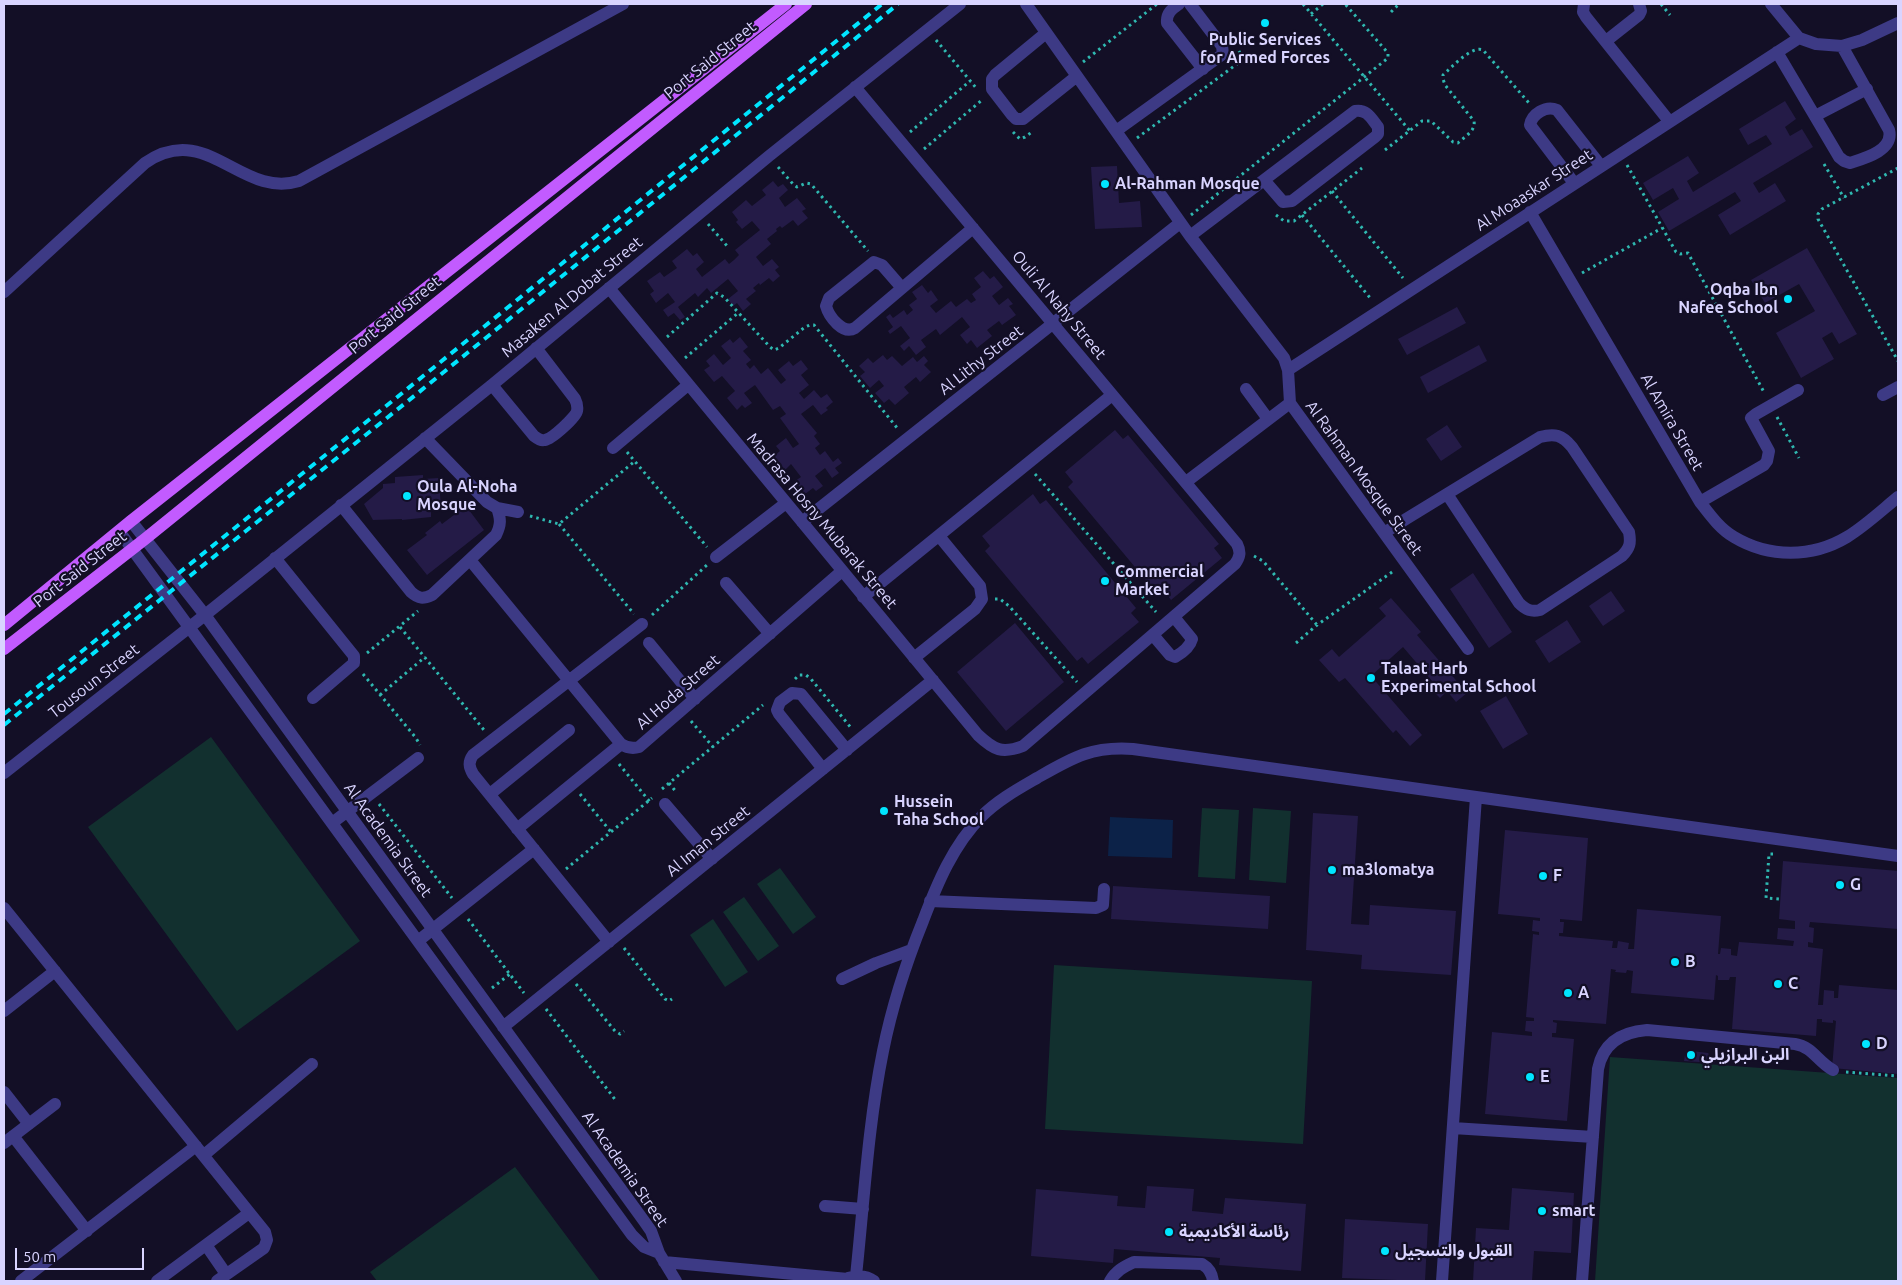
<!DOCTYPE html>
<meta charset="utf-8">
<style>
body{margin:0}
#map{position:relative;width:1902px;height:1285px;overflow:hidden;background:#130f26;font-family:Ubuntu,sans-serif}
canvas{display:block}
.frame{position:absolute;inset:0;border:5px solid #d9d4ff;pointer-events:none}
.scale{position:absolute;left:15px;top:1248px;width:129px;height:22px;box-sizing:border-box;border:2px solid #d9d4ff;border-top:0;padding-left:6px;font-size:15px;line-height:18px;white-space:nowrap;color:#d9d4ff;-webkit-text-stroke:4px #130f26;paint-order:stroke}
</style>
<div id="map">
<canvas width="1902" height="1285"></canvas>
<div class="frame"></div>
<div class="scale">50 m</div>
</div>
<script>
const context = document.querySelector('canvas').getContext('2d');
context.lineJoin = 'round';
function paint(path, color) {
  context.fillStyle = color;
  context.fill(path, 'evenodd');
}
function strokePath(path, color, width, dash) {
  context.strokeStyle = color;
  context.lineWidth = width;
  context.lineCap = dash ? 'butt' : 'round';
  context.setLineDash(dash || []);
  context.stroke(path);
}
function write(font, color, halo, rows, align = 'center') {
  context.font = font + ' Ubuntu,"Noto Sans Arabic",sans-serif';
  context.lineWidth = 4.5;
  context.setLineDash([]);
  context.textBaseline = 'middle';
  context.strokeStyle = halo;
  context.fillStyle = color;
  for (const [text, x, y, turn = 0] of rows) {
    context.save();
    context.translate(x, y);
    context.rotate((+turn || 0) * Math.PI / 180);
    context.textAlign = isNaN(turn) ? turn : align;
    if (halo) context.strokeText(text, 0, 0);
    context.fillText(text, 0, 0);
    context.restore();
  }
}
paint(new Path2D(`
 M211 737 360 941 237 1031 88 827Z
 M1202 808 1239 810 1235 879 1198 877Z
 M1253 808 1291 811 1286 883 1249 880Z
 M780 868 816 917 793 934 757 884Z
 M744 897 779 946 758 961 723 912Z
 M713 919 748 972 725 987 690 935Z
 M1054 965 1312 981 1303 1144 1045 1129Z
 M1610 1057 1898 1078V1281H1595Z
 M515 1167 600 1281H377L370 1272Z`), '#12302f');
paint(new Path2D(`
 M1110 817 1173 820 1172 858 1108 856Z`), '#0c2248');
paint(new Path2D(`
 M1785 101 1796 119 1785 127 1790 136 1802 129 1813 147 1753 183 1759 193 1775 183 1786 201 1730 235 1718 215 1741 201 1735 192 1669 231 1658 212 1679 199 1673 188 1653 200 1643 183 1688 156 1699 173 1687 181 1693 192 1772 144 1766 135 1748 145 1739 129Z
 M1117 166 1119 203 1140 201 1142 227 1095 229 1091 167Z
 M773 181 778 187 783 184 788 190 779 198 785 207 797 198 806 209 802 211 808 218 798 226 793 220 782 228 780 226 776 229 777 231 767 239 771 244 756 257 763 266 772 259 779 267 775 270 780 276 773 282 769 278 760 285 759 283 753 288 756 291 746 299 751 304 743 311 737 303 733 306 728 299 738 291 728 279 711 293 707 288 698 297 695 293 678 307 685 317 680 320 674 313 668 317 663 310 675 302 668 293 656 303 650 294 654 291 647 281 660 272 664 277 677 268 672 261 687 249 693 256 697 253 704 262 696 269 702 277 725 259 729 264 734 260 739 255 735 250 760 230 752 221 742 229 736 222 738 220 732 212 746 200 752 206 766 195 762 190Z
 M1807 248 1857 334 1839 344 1832 332 1822 338 1834 359 1801 378 1776 333 1815 311 1799 284 1765 303 1751 280Z
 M983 271 990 279 994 276 1003 287 992 296 999 305 1008 298 1013 304 1009 306 1016 315 1002 325 999 321 987 330 992 336 977 348 971 340 967 344 960 335 970 327 962 317 940 335 936 329 921 340 926 347 916 355 909 346 904 351 900 346 910 338 901 326 890 334 888 331 893 327 886 317 890 314 893 318 904 310 907 315 913 310 909 305 917 299 912 292 922 285 928 293 931 290 938 300 930 306 936 313 951 301 956 307 967 299 971 303 976 300 972 294 981 287 974 278Z
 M1457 307 1466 323 1407 355 1398 339Z
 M740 337 748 347 743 351 751 360 746 364 750 369 754 365 761 374 768 368 781 384 786 380 778 370 789 361 793 366 801 360 808 369 801 375 809 385 799 393 804 399 814 390 821 398 827 394 833 402 826 408 828 410 821 415 813 405 801 414 817 433 814 436 820 444 815 448 820 455 825 451 833 462 838 458 842 463 835 468 839 473 832 478 825 468 815 476 823 486 816 491 813 488 805 494 795 481 801 477 791 464 785 470 774 456 780 451 776 446 786 438 793 448 799 444 780 418 786 414 780 406 773 410 755 385 744 393 752 403 745 408 742 405 737 410 727 398 735 391 722 376 714 382 704 370 710 366 706 361 714 354 723 365 731 358 721 346 730 339 733 343Z
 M1479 345 1487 361 1428 393 1420 377Z
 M883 355 887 360 892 356 902 366 913 357 917 362 924 356 928 361 924 365 931 372 920 382 916 377 904 387 909 393 895 405 889 399 884 403 875 393 884 386 879 380 870 388 860 376 865 372 859 366 868 358 873 363Z
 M1447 425 1462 447 1441 461 1426 439Z
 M1115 430 1123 439 1128 435 1219 544 1214 548 1222 558 1171 600 1165 592 1160 597 1068 487 1073 482 1065 472Z
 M423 475V479L439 478 441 510 431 511V517L402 520V519L373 520 364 504 383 488V484L395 483V477Z
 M1033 494 1040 504 1046 500 1136 608 1131 613 1139 622 1088 664 1082 657 1077 661 985 551 990 546 982 536Z
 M466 506 484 530 427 575 407 550 427 535 425 533 440 521 442 524Z
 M1473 573 1512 632 1489 648 1450 589Z
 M1611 591 1625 611 1603 626 1589 606Z
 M1391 598 1421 632 1417 635 1467 693 1456 702 1447 691 1440 698 1434 692 1438 688 1403 647 1371 676 1422 735 1410 746 1396 730 1393 733 1345 678 1339 682 1319 660 1332 649 1339 657 1386 616 1379 608Z
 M1567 620 1581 642 1549 663 1535 641Z
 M1015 623 1064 682 1006 731 957 672Z
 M1506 696 1528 734 1503 749 1480 711Z
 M1313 813 1358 816 1351 924 1369 925 1370 905 1456 911 1451 975 1361 969 1362 955 1306 950Z
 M1505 830 1588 838 1582 921 1560 919V922H1564L1563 933H1559V936L1613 941 1612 948H1617L1618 941 1629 943 1628 949H1634L1637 909 1721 916 1718 954H1720L1721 948 1731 949V955L1737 956 1739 942 1793 946 1794 941 1777 939 1778 928 1795 929V921L1779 919 1783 861 1898 871V929L1810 922 1809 927 1814 928 1813 943 1808 942V947L1823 949 1818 1005H1823L1824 990 1834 991V998H1838L1839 985 1898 990V1074L1832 1068 1836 1021 1833 1020V1023L1822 1022V1019H1817L1816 1036 1732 1029 1736 977H1730L1729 980H1718V976L1716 975 1714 1000 1631 993 1633 971 1627 970 1626 973 1615 972 1616 970 1611 969 1606 1024 1553 1020V1022L1557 1023 1556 1033H1552V1037L1574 1039 1567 1121 1485 1114 1492 1032 1532 1036V1032L1525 1031 1526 1021H1534V1018L1526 1017 1533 934 1539 935V932L1532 931 1533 920 1540 921V918L1498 914Z
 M1113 886 1270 896 1268 929 1111 919Z
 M1692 1051 1708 1053 1710 1056 1715 1057V1063L1684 1061 1685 1055H1689Z
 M1147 1186 1194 1189 1192 1211 1223 1214 1225 1198 1306 1204 1301 1271 1219 1265 1220 1258 1114 1249 1113 1263 1031 1256 1036 1189 1118 1196 1117 1206 1145 1208Z
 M1512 1188 1574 1193 1571 1253 1534 1251 1532 1281H1473L1476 1228 1509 1230Z
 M1345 1219 1428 1224 1425 1281 1342 1278Z`), '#241b47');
strokePath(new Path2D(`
 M1303 4 1410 131
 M1661 4 1670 15
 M1391 12 1399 4
 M1311 14 1323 4
 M936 40 977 89
 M1083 62 1157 4
 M910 132 970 81
 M1013 132 1020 139 1025 137 1032 132
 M1137 138 1237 64C1242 57 1242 55 1237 48
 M924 149 982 100
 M1385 150 1422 121H1431L1453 142 1458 143C1464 137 1476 131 1474 121L1445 85 1443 79V75C1452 67 1472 45 1483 50L1529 103
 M1824 164 1844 198
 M1627 165 1676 252 1680 254 1688 253 1765 394
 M778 167 793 184 797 187 806 183 811 184 868 251
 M1898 168 1822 209 1818 214V219L1898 361
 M1332 191 1403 278
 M1191 215 1388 58V53L1345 4
 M1276 215 1284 221H1294L1362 168
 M1302 215 1371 299
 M708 224 728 247
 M1582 273 1662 228
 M667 337 717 293 724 297 770 347 774 350 779 348 805 327 810 325H814L898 429
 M685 358 738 313
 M1777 417 1799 458
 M627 452 707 547
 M1035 474 1156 612
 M530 516 559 524 635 461
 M559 524 634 614
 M1254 556 1263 561 1317 625
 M995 599H1000L1009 606 1077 682
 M652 615 707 565
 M400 627 484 730
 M1296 643 1317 625 1395 570
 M367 653 418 611
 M363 674 416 738 420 745
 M795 679 799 675H806L811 679 852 729
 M380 695 425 657
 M691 721 713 747
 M619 764 650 802
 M669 783 677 793
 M662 789 763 705
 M580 794 611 832
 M379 804 452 898
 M1773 854H1769L1766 898 1780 899
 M566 869 652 798
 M468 919 524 993
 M624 948 665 999 669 1001 672 999
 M576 984 615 1031 620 1034 624 1031
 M492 988 510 974
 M546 1009 617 1102
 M1846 1072 1898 1076`), '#2fb8b0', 3, [2.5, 4]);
strokePath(new Path2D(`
 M1026 4 1190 236 1284 358 1288 370 1290 403 1468 649
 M1179 4C1172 9 1166 13 1167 23L1203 69
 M1584 4 1583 12 1586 17 1669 121
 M1771 4 1799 38 1816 44 1842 46 1862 40 1898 23
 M1046 33 995 75 992 79V89L1012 115 1016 119H1023L1077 76
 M1606 41 1639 15 1641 11 1639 4
 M1777 52 1839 157 1844 161 1850 163C1866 158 1894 150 1889 130L1842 46
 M1815 116 1867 89
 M1116 131 1223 54 1222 46 1190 4
 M1574 183 1530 125C1532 114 1546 105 1557 110L1601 166
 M1530 212 1700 502C1710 515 1720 529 1734 537 1769 558 1812 558 1847 537 1865 526 1882 510 1898 497
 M1190 236 1355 111C1367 109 1371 118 1378 127V134L1375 137 1292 201 1283 202 1264 180
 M609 288 978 735C994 750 1002 754 1023 746L1235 564C1240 557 1241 552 1237 544L855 87
 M902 288 882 265 874 262 829 298 826 306C829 317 843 335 855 328L973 228
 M4 292 145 163C207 120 241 199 299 181L623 4
 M1288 370 1799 38
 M492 385 534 436C538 439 541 441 545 440 552 439 576 417 577 411 578 406 577 403 575 399L536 348
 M1246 389 1268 419
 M1883 395 1898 387
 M425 438 487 502 497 508 518 512
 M613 448 688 385
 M1186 482 1290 403
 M1700 502 1764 465 1767 461 1769 451 1751 418 1756 414 1798 390
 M341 505 411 592C419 599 423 599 432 595L496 535C501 525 501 519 497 508
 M131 521 205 615 644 1221 651 1231 659 1253 676 1281
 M802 522 1180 223
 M119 531 632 1235 644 1247 659 1253
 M1384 533 1406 519 1540 437C1555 433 1562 435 1572 447L1629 532C1631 543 1630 548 1622 556L1540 610C1531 612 1526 610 1519 603L1447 494
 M716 557 786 503
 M275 558 354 656V663L313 698
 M470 560 621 744C627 748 632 749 639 747L842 571
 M726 583 770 634
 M863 597 1112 395
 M1153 635 1170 655 1175 657C1182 653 1190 647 1192 639L1174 617
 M649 643 695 699
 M914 658 975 609 982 599 980 586 939 536
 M823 769 779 714 777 710 780 702 792 693 801 694 847 750
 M4 773 205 615 492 385 769 156 960 4
 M490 794 569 730
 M665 804 712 859
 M332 823 418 758
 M517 829 621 744
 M930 901 1096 908 1103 905 1104 889
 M4 908 265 1232 267 1240 264 1248 217 1281
 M418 941 534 849
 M609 942 473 774C469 767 468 762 473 755L642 624
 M842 979 876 963 911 950
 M4 1011 55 971
 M503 1027 933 680
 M4 1092 29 1124
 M1453 1128 1593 1137
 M13 1136 87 1231
 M4 1143 55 1104
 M204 1155 312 1064
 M825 1206 863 1209
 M206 1245 226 1274
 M664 1262 848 1279
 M856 1276C864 1201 868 1125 883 1051 892 1006 906 963 923 921 937 884 953 845 982 816 998 800 1018 789 1037 778 1072 758 1091 746 1133 749L1898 856
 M848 1278C858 1275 866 1275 874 1281
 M21 1281 196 1146
 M157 1281 249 1213
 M1110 1281C1116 1271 1123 1267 1134 1262L1202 1264C1209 1268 1212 1273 1213 1281
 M1442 1281 1476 797
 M1582 1281 1598 1069C1603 1043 1622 1032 1647 1030L1795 1044C1813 1047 1817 1061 1833 1070`), '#3d3a85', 12);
strokePath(new Path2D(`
 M4 625 131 521 786 4
 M4 649 145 539 806 4`), '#c25bff', 12);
strokePath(new Path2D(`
 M4 714 401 394 882 4
 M4 725 408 401 898 4`), '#00e5ff', 4, [8, 6]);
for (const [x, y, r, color] of [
 [1265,23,5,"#00e5ff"],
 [1105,184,5,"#00e5ff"],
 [1788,299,5,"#00e5ff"],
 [407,496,5,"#00e5ff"],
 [1105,581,5,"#00e5ff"],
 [1371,678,5,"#00e5ff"],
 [884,811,5,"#00e5ff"],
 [1332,870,5,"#00e5ff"],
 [1543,876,5,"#00e5ff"],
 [1840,885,5,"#00e5ff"],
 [1675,962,5,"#00e5ff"],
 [1778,984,5,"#00e5ff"],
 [1568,993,5,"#00e5ff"],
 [1866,1044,5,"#00e5ff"],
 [1691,1055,5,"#00e5ff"],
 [1530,1077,5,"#00e5ff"],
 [1542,1211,5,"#00e5ff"],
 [1169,1232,5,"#00e5ff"],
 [1385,1251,5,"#00e5ff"]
]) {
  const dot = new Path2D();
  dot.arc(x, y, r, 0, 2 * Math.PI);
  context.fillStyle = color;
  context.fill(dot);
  strokePath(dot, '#130f26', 2);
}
write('bold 16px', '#d9d4ff', '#130f26', [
 ["Public Services",1265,40,"center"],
 ["for Armed Forces",1265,58,"center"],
 ["Al-Rahman Mosque",1115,184],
 ["Oqba Ibn",1778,290,"right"],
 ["Nafee School",1778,308,"right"],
 ["Oula Al-Noha",417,487],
 ["Mosque",417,505],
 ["Commercial",1115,572],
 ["Market",1115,590],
 ["Talaat Harb",1381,669],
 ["Experimental School",1381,687],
 ["Hussein",894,802],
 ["Taha School",894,820],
 ["ma3lomatya",1342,870],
 ["F",1553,876],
 ["G",1850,885],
 ["B",1685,962],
 ["C",1788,984],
 ["A",1578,993],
 ["D",1876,1044],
 ["البن البرازيلي",1701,1055],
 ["E",1540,1077],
 ["smart",1552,1211],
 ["رئاسة الأكاديمية",1179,1232],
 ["القبول والتسجيل",1395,1251]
], 'left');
write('16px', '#d9d4ff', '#130f26', [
 ["Port Said Street",710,60,-39],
 ["Al Moaaskar Street",1534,190,-33],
 ["Masaken Al Dobat Street",572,297,-40],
 ["Ouli Al Nahy Street",1059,305,50],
 ["Port Said Street",395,315,-39],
 ["Al Lithy Street",981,360,-38],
 ["Al Amira Street",1672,422,60],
 ["Al Rahman Mosque Street",1364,478,54],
 ["Madrasa Hosny Mubarak Street",822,521,50],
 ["Port Said Street",80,569,-38],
 ["Tousoun Street",94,681,-38],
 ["Al Hoda Street",678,692,-41],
 ["Al Academia Street",388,840,54],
 ["Al Iman Street",708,841,-39],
 ["Al Academia Street",625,1169,55]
]);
</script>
